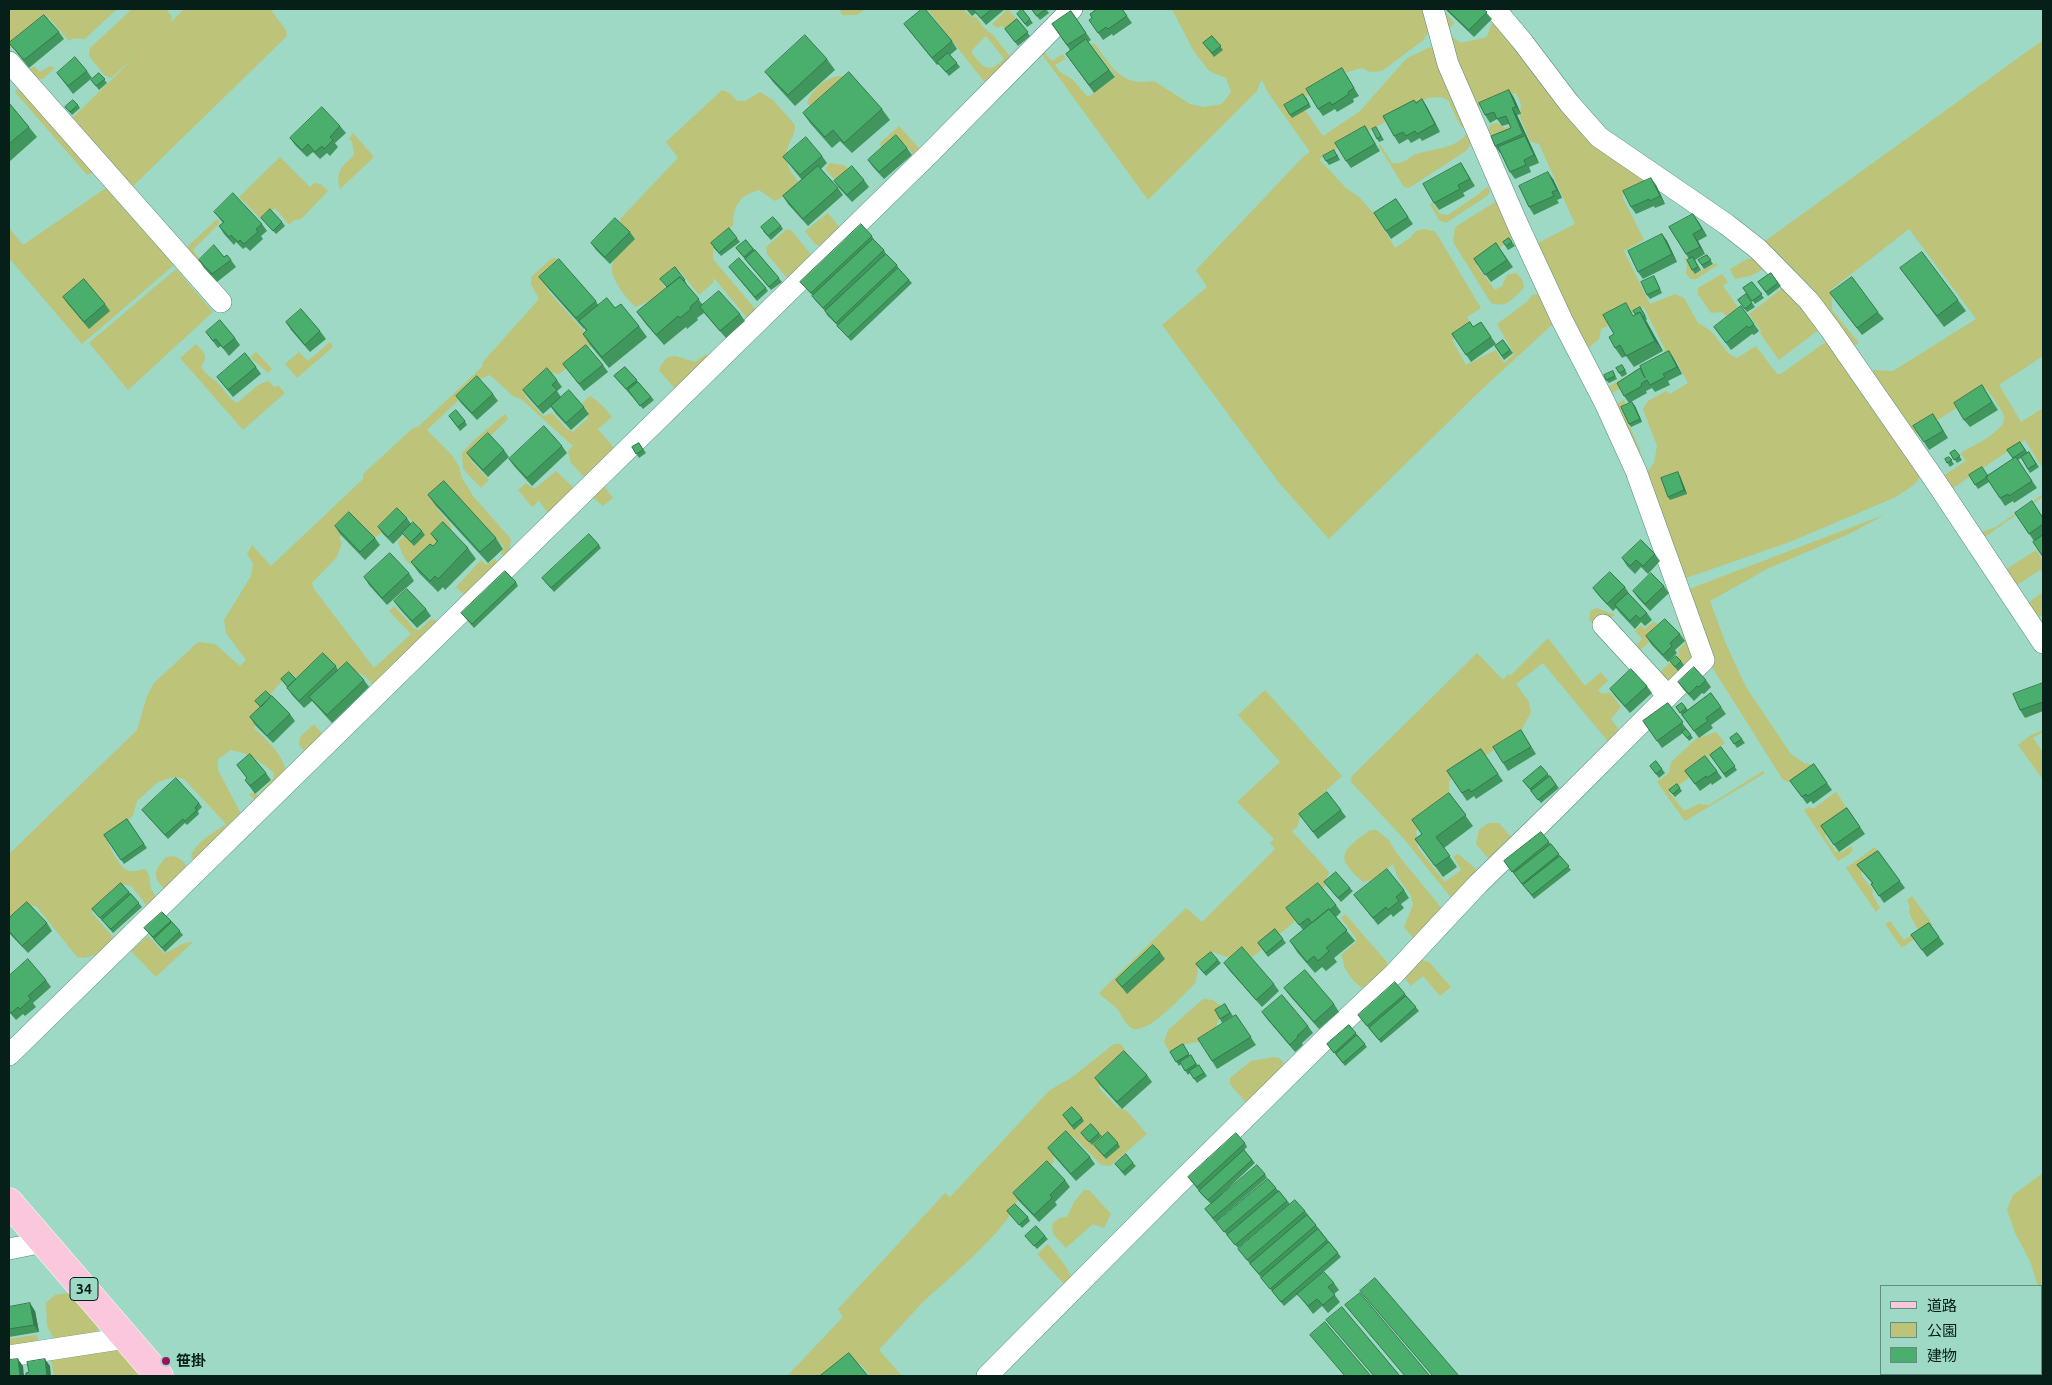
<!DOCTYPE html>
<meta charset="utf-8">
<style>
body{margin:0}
#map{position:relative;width:2052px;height:1385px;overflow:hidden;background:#9dd9c5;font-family:Ubuntu,"Noto Sans JP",sans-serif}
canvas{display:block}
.frame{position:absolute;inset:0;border:10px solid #061f18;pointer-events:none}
.legend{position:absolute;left:1880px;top:1285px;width:162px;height:90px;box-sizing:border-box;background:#9dd9c5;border:1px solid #618f80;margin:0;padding:6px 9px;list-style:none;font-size:15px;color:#061f18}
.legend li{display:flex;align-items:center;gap:10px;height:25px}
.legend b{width:25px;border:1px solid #618f80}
</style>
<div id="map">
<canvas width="2052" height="1385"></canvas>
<div class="frame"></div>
<ul class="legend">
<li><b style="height:6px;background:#fbc7dd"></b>道路</li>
<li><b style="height:14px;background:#bdc379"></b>公園</li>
<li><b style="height:14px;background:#4aae6c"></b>建物</li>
</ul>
</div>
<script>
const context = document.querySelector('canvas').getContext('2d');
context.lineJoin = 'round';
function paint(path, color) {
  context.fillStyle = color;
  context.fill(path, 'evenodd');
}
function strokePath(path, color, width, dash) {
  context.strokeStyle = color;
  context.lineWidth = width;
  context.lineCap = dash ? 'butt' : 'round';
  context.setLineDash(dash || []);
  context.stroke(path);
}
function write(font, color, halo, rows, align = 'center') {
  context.font = font + ' Ubuntu,"Noto Sans JP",sans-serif';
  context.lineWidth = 4;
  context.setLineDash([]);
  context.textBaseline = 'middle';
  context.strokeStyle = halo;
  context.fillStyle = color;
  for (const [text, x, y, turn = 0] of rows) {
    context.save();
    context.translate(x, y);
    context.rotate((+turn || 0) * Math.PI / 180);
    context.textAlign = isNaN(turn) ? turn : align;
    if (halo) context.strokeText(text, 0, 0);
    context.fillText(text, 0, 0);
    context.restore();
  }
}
paint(new Path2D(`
 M9 9H117L85 39 74 38 69 41 49 18 15 48H10L9 46Z
 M132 9H166L172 16 171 22 184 9H270L286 30 287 36 130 189 70 120 135 57 111 78 104 75 89 56 90 48Z
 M842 9H865L857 15H842L840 11Z
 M927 9H963L970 16 976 17 984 28 993 35 1012 59 986 84ZM985 37H987L1004 59C988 75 983 67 972 53L973 49Z
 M1008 9 1018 21 1007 30 1002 26 997 28 992 24Z
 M1172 9H1428L1431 30 1422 41 1382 71 1369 72 1363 68C1341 72 1315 86 1300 103L1323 136 1360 111 1407 58 1430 47 1437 51 1465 126 1462 127 1460 125 1448 100 1441 97 1428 98 1319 159 1347 189 1358 196 1376 216 1395 248 1410 238 1416 231 1424 229 1434 231 1438 236 1481 308 1467 317 1472 326 1452 340 1466 365 1496 350 1504 363 1514 354 1497 324 1528 301 1532 295 1538 294 1543 296 1555 322 1477 394 1329 539 1280 484 1162 325 1207 287 1196 270 1304 156 1310 152 1267 91 1262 80 1260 83 1257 91 1148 200 1041 53 1043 51 1052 61 1061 55 1065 56V59L1055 65 1060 72 1072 79 1088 97 1116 77 1091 44 1094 43C1112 66 1120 87 1154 81L1190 104 1204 107 1222 104 1231 92 1226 78 1209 71 1193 50Z
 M1443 9 1454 23 1450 28 1451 36 1461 43 1487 37 1491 25 1495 21 1652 180 1622 196 1644 240 1624 251 1650 304 1675 294 1684 298 1698 323 1711 331 1729 354 1737 358 1756 346 1777 374H1781L1824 343 1832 342 1920 477 1914 485 1894 498 1787 543 1686 578 1646 473 1654 463 1657 446 1643 409 1648 401 1666 391 1670 394 1688 383 1675 359 1672 358 1607 396 1608 387 1663 355 1665 349 1644 308 1646 306 1601 329 1599 339 1588 348 1532 246 1575 224 1539 144 1530 141 1520 117 1521 104 1516 93 1475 109 1451 53Z
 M2043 40V356L1999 385 2021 422 2043 408V469L2025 440 1953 488 1950 493 1940 478 1966 461 1961 454 1962 452C1971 447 2007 430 2004 417 2003 410 1991 396 1987 389L1912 436 1874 379 1873 370 1893 371 1976 319 1909 229 1832 289V310L1859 343 1855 345 1832 316 1765 241Z
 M34 66 40 72 50 66 55 68 43 79H37L29 70Z
 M838 76 845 77 818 115 807 103C811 91 825 78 838 76Z
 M19 87 93 173 87 175 15 92Z
 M722 90 730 93 737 101H745L760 92 773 100 795 125C795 138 789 140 787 151 784 166 794 176 802 186L775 201 759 190C740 195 733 206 733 225L713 246V259L756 310 747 318 714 278 713 283 699 295 680 271 675 270 661 282 672 297H657L636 307C628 301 609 277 612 266 614 258 623 249 628 242L622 230 620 219 678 158 666 142Z
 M1497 123 1505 128 1509 126 1511 128 1492 143 1488 131 1491 124Z
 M899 126 919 148 913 154 904 143 899 142 887 152 879 144Z
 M353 133 374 157 340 189C335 171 342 167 354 155L352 141 349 139Z
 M1470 133C1473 141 1471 145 1466 151L1409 188 1404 187 1379 146 1380 144 1392 163C1408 164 1405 158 1417 154 1431 149 1459 148 1466 134Z
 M280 157 310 187 314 183 321 184 328 191 301 219 294 220 289 225 275 208 262 220 239 197Z
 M830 163 844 165 853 174 839 184 825 169Z
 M1488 186 1490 192 1487 196 1446 223 1439 220 1430 204 1433 203 1440 214 1448 215 1476 196Z
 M106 188 174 265 82 344 9 258V228L23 245Z
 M1495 202 1500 204 1514 237 1476 265 1495 290 1502 286 1507 275 1516 273 1522 279 1524 288C1513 298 1507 309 1491 303L1453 242 1455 227Z
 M828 213 841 229 821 247 815 244 805 231Z
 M217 219 220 223 193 250 204 264 200 267 185 249Z
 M787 229 792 231 812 256 787 278 767 254 766 247Z
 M1683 254 1695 274 1716 263 1718 265 1696 279H1690L1686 273 1687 265Z
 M552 258 558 259 565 268 546 286 548 291 591 339 590 349 559 374 550 373 525 396 543 416 552 413 567 429 573 432 588 418V411L582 403 590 396 602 405 612 417 598 429 614 448 584 477 571 463 568 451 573 446 521 399 514 397 490 375 482 378 427 430 451 454 459 466 462 478 473 496 511 539 509 553 505 557 501 554 504 547 459 498 452 496 437 509 450 524 452 529 438 541 420 569C403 561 404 558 398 542L415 524 405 515 399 514 379 535 374 537 363 525 354 522 339 538 342 543 337 557 312 583 314 589 374 668 411 634 389 611 394 606 415 629 419 630 431 619 441 622 373 685C362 672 360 672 343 673L335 665 319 666 301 681 291 673C273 689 260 705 254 728 267 740 284 755 286 773L258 803 249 794 252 793 258 795 273 779 274 773C262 762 248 753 231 750L218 759V770L240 812V818L197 862 191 858C192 844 215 832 226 824L184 779 174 777 158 782 137 801 133 815 130 819 106 835C106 843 121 870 129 871 134 872 140 870 145 869L149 875 151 889 159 901 101 953 84 958 77 957 36 906H28L9 923V854L137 730 147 696 154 683 198 642 215 644 240 666 246 660 226 633 224 620 251 576 253 564 247 554 252 545 271 566 363 479V474L412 429 419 426 483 366 482 363 539 299 531 284V277ZM121 884 131 886 147 906 113 937 92 913 93 909Z
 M1756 258 1764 269 1750 276 1735 279 1730 269 1747 259Z
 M176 269 213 312 128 390 89 343Z
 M1722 274 1728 282 1723 286 1742 313 1730 320 1722 312 1711 313 1698 294V288Z
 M1782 284 1817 321V331L1779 360 1760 333 1761 331 1749 314 1780 290Z
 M330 342 333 347 297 378 285 364 299 352 308 361Z
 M196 344C204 353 209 355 201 367 206 375 213 378 219 384 225 391 229 399 237 403L258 385 269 381 274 387 279 386 285 393 243 430 180 358Z
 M256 352 272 369 268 373 250 357Z
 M706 354 708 356 677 391 659 370 661 365 668 357 676 356 695 362Z
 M1624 400 1626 406 1622 409 1640 450 1641 462 1613 407Z
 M505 414 508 419 473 453 471 461 489 480 481 488 463 469 462 453 474 440Z
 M556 471 574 488 548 513 539 501 532 507 518 490 526 483 534 489Z
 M600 481 613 498 603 506 592 497Z
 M2043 494V497L1983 538 1979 533 1996 527Z
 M1884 515 1849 534 1767 569 1710 601 1726 644 1746 687 1791 754 1804 763 1812 765 1792 783 1783 780 1707 659 1689 589Z
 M2036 550 2043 561V573L2040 570 2015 586 2005 570Z
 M495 559 498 563 465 596 456 587 481 560 486 565Z
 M2043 592V614L2039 617 2032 615 2026 604Z
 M1597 608 1615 615 1596 628 1589 619 1591 610Z
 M1680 614 1694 655 1668 687 1657 675 1679 654 1678 650 1685 643 1677 617Z
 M1654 621 1662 630 1636 654 1632 650 1642 639 1635 631 1641 625 1645 629Z
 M1548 638 1585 686 1601 672 1608 681 1598 690 1602 694 1610 692 1621 707 1611 719 1621 733 1611 745 1543 663 1516 684 1529 702 1531 712 1522 729 1490 753 1452 776 1449 783V799L1444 807 1416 831 1418 848 1445 882 1461 870 1453 857 1458 854 1475 868 1477 878 1453 900 1404 839 1351 782 1352 776 1477 653 1503 680 1508 674 1510 676Z
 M1265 690 1342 776 1301 814 1297 827 1292 831 1329 872 1324 888 1294 922 1254 956 1235 960 1213 952 1198 967 1196 982C1185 993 1147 1037 1131 1028 1124 1023 1122 1015 1117 1009 1112 1003 1104 999 1099 993L1186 908 1202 922 1275 849 1270 843 1274 839 1237 802 1280 762 1238 715Z
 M314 724 324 736 306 753 299 745 300 737Z
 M2043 730V732L2033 738 2043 752V780L2018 745 2031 735Z
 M1716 732 1725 743 1708 756 1710 760 1670 793 1684 811 1699 804 1709 805 1763 771 1765 773 1685 821 1657 782 1669 773 1671 762 1696 739Z
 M1836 792 1850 813 1826 830 1825 837 1836 852H1842L1851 846 1853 850 1848 855 1838 861 1804 810 1809 807 1813 809Z
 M1488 823H1499L1513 839 1492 859 1487 857 1476 844 1479 830Z
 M1370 830H1376L1388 839 1398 855 1444 911 1415 940 1404 927 1413 905 1411 896 1397 876 1393 864 1373 880 1363 882C1333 856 1342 851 1370 830Z
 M1875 847 1881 856 1862 869 1861 875 1873 890 1872 894 1880 908 1876 912 1846 868Z
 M174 856 183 861 189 871 167 891C152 878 153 871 166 857Z
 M1912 896 1933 925 1902 948 1885 924 1890 921 1904 940 1918 930 1909 913 1910 907 1907 900Z
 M1345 914 1387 962 1388 969 1367 990C1359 988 1350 977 1346 970 1343 966 1344 960 1341 955L1356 942V938L1341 918Z
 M148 936 164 953C174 951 182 941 193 942L156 977 131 951Z
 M1422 960 1429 962 1451 987 1440 996 1423 976 1411 986 1402 975 1416 962Z
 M1203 999 1213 1000 1221 1006C1221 1020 1215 1032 1203 1040 1199 1043 1192 1042 1187 1044 1181 1045 1177 1050 1169 1051L1164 1042 1168 1030Z
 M1114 1044H1121L1129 1056 1100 1081 1099 1088 1117 1107 1127 1111 1147 1134 1110 1166 1101 1165 1075 1138 1069 1135 1053 1151 1054 1162 1018 1196C1018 1222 942 1284 921 1304 907 1319 893 1335 879 1350L902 1376H871L860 1364 855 1363 839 1376H787L843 1317 838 1309 945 1193 950 1197 1050 1090 1071 1078Z
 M1274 1057 1279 1058 1288 1067 1248 1105 1230 1084V1078L1251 1061Z
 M2043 1173V1325L2041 1317V1286H2038L2030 1261 2015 1233 2007 1210 2013 1195Z
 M1084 1190H1089L1111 1214 1104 1228 1093 1224 1066 1248 1053 1234 1052 1224 1059 1218 1067 1217 1074 1202Z
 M1048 1244 1064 1264 1072 1277 1065 1285 1037 1254Z
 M69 1293 74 1294 100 1326 96 1332 54 1339 47 1326 46 1303 55 1295Z
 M37 1335 38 1342 9 1347V1339Z
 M117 1347 143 1376H54L50 1355Z`), '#bdc379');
const street = new Path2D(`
 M1495 9 1522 41 1569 103 1599 137 1726 224 1758 249 1809 301 1830 329 1934 479 2043 643
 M9 62 221 302
 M1603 625 1668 696
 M9 1055 931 152 1072 9
 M9 1249 44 1242
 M9 1356 126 1338
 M987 1376 1175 1187 1324 1040 1394 974 1478 884 1552 812 1704 660 1636 471 1605 403 1562 320 1517 223 1448 64 1433 9`);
const primary = new Path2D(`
 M9 1202 159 1376`);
strokePath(street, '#528c7a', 22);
strokePath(primary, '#fff', 29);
strokePath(street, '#fff', 21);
strokePath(primary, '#fbc7dd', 28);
paint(new Path2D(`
 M966 9H1005L986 25 976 13 972 16Z
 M1022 9 1033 23 1027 27 1017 14Z
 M1031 9H1046L1049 13 1040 20Z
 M1122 9 1132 23 1113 36 1112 34 1103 40 1089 20Z
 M1445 9H1483L1492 19 1474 37Z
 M1071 11 1091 40 1088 42 1115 77 1094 93 1066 54 1070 50 1052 24Z
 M1017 19 1030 36 1018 46 1005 29Z
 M904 24 952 41 957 49 950 55 960 67 949 76 939 64 937 65Z
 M59 32 64 39 29 68 9 43Z
 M1212 36 1223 50 1214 57 1203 43Z
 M827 59 835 70 795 106 773 82 765 72Z
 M87 71 92 78 73 94 57 73Z
 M99 73 107 83 99 90 91 80Z
 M1347 76 1359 96 1353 99 1354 102 1337 112 1335 109 1323 116 1318 109Z
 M1509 90 1514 98 1521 114 1517 115 1539 163 1529 167 1531 172 1515 179 1510 172 1501 153H1500L1495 146 1511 128 1509 124 1502 126 1497 119 1490 123 1485 115Z
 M1306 97 1311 107 1292 118 1290 115Z
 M1422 99 1427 107 1440 132 1422 141 1420 138 1411 143 1408 139 1399 144 1394 136 1416 102Z
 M9 103 29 127 37 137 9 162Z
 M78 105 80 108 72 115 65 107Z
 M882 109 890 120 852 153 840 141 832 148 810 123 803 113Z
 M340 126 346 133 335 143 338 147 330 156 327 153 320 159 313 152 307 157 295 145 290 138Z
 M1365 126 1380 151 1351 168 1346 161Z
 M1376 127 1384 140 1379 142 1377 139Z
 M907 148 912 155 884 179 873 167 868 160Z
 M1337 154 1340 160 1329 165 1326 161Z
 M822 156 827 163 821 169 838 188 843 195 808 226 788 204 783 196 802 180 789 164 783 157Z
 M1461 163 1475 186 1463 193 1465 196 1439 210 1434 203Z
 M1553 179 1562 198 1557 200 1559 203 1534 215 1529 207Z
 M864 180 869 187 852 202 839 188 834 181Z
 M1656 185 1665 204 1655 208 1654 206 1636 214 1631 207Z
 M1396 199 1413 224 1391 239 1374 213Z
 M214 212 262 224 267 231 261 236 263 239 250 251 246 247 243 249 236 242 234 245 224 234 219 226 223 223Z
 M261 218 282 222 285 226 276 234Z
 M1698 221 1707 236 1698 241 1705 254 1695 260 1701 270 1695 274 1692 270 1689 259 1669 227Z
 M781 226 783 229 771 240 763 231Z
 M729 228 740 242 721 256 713 247Z
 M630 232 635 239 610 264 596 250 591 243Z
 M1662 234 1667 241 1677 262 1643 279 1638 272Z
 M872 236 874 240 884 250 886 254 897 265 899 269 912 283 851 341 840 329 837 325 827 315 825 311 815 300 813 296 800 282Z
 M1509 238 1515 246 1508 250 1503 242Z
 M746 240 782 282 771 290 748 263 736 248Z
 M1496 243 1513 267 1491 282 1474 259Z
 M1707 255 1713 264 1704 269 1698 260Z
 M224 257 231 260 236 267 217 282 204 268 199 260Z
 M675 267 687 284V285L703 305 740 314 745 321 726 338 704 313 697 318 698 320 687 329 686 327 664 345 645 323 637 312 667 288Z
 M729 267 766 288 768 291 757 301Z
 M1900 268 1958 300 1966 311 1944 327Z
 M1771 273 1781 286 1768 296 1758 282Z
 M1654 276 1662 293 1650 299 1647 295Z
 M539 277 596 301 598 305 615 308 639 326 647 337 609 368 590 345 583 334 586 331 584 328V329L547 287Z
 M1752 282 1764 298 1755 304 1743 288Z
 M1746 294 1755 307 1747 312 1738 300Z
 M63 297 105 304 110 311 89 329 68 304Z
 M1835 300 1878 312 1884 319 1862 335Z
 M1643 311 1647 319 1646 320 1663 351 1634 367 1626 356 1622 358 1615 348 1614 334 1634 315Z
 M286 322 320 331 326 339 310 352 291 330Z
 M1481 322 1496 344 1471 362 1452 334 1473 327Z
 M1754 324 1759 331 1754 335 1752 334 1731 350 1714 327Z
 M206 332 235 338 240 345 229 356 221 346 218 348Z
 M1503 340 1513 353 1504 360 1495 346Z
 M1669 351 1674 359 1682 374 1668 381 1670 385 1655 392 1652 388 1646 391 1647 393 1629 403 1624 396 1640 368 1643 373Z
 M563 364 603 365 608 372 584 391Z
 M256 367 261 374 233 397 217 377Z
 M625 367 654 400 643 409 614 376Z
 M1625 369 1627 374 1622 377 1619 373Z
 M1613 371 1617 379 1609 383 1606 380Z
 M557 380 562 387 557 391 561 397 584 407 589 414 571 430 556 414 551 407 543 414 528 397 523 390Z
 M1987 393 1998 410 1970 427 1964 420Z
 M493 394 498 401 477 420 461 403 456 396Z
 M1635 406 1642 422 1631 427 1629 424Z
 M449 416 465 421 467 425 460 431Z
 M1938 421 1948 438 1929 450 1924 442Z
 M2020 442 2028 453 2029 452 2039 467 2030 473 2021 458 2018 460 2037 488 2014 503 2013 501 2005 506 1989 482 1978 489 1969 475H1988L2013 459 2007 450Z
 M639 443 646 453 639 458 632 447Z
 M562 446 567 453 532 486 514 466 509 459Z
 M504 450 509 457 488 477 472 460 467 453Z
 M1955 450 1962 460 1957 463 1950 453Z
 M1949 457 1954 464 1950 467 1945 459Z
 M1680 476 1687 494 1670 500 1668 497Z
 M428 495 496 538 503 549 488 563 436 506Z
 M2015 513 2043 518V557L2034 541Z
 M407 518 411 524 422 531 425 535 414 546 403 534 393 544 383 534 378 527Z
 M335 526 375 538 380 545 365 560 340 534Z
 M431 534 468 548 476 559 445 590 443 587 438 592 419 573 411 562 433 546 437 542Z
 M599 545 601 548 554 592 542 578Z
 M1655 554 1660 561 1648 574 1641 567 1635 574 1627 566 1622 558Z
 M409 573 414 581 387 605 369 585 364 577Z
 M516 582 518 586 474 628 461 613Z
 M1664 586 1669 593 1650 611 1638 598 1633 591Z
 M1625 587 1630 595 1647 613 1652 620 1645 626 1641 622 1635 629 1620 613 1616 608 1613 611 1598 595 1593 588Z
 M394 601 426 609 431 616 417 628 399 608Z
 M1680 634 1685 641 1675 650 1677 653 1668 662 1651 644 1646 636Z
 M1670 661H1681L1684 665 1678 671Z
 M336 666 338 670 364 680 369 687 332 723 312 701 304 708 292 695 287 687 281 679H296Z
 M1706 680 1711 687 1704 694 1702 693 1694 701 1683 689 1678 682Z
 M2043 683V711L2025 718 2020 710Z
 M1647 686 1652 693 1630 713 1615 696 1610 689Z
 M1711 693 1726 714 1711 725 1713 728 1699 738 1676 707 1682 703 1688 710Z
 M255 701 290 714 295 721 273 743 255 725 250 717 260 707Z
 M1668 703 1693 738 1689 741 1683 733 1662 748 1643 721Z
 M1521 730 1536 754 1508 771 1503 763Z
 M1737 733 1745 743 1737 748 1730 738Z
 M1721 747 1737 770 1726 778 1710 755Z
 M1481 749 1503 781 1476 799 1474 796 1467 801 1447 771Z
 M1656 761 1665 773 1659 778 1650 766Z
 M1814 764 1832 790 1813 804 1811 801 1807 804 1790 781Z
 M237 765 266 773 271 780 255 794 245 780 247 778Z
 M1541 766 1559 788 1541 803 1523 781Z
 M1685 771H1717L1722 778 1712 785 1711 783 1700 791Z
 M1677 784 1682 791 1675 797 1669 790Z
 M1449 793 1473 826 1444 848 1457 867 1443 877 1415 839 1422 834Z
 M199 803 202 807 198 811 199 814 187 825 185 823 168 839 142 810Z
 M1847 808 1865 834 1839 852 1821 826Z
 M1341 810 1346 817 1318 839 1299 814Z
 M127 819 147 848 124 864 104 835Z
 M1541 832 1571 870 1534 899 1504 861Z
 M1878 851 1905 888 1884 903 1871 884 1872 883 1857 865Z
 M1324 882 1350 888 1353 891 1341 902Z
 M1404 890 1409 898 1401 904 1404 908 1393 917 1391 914 1378 925 1354 895Z
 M129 892 142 907 113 933 92 909Z
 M1336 905 1341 912 1336 917 1355 941 1334 958 1337 962 1326 971 1322 967 1315 973 1297 952 1290 941 1303 930 1286 908Z
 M9 918 47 923 52 931 28 953 9 933Z
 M171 921 183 935 165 952 144 928Z
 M1929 923 1944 944 1927 957 1911 935Z
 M1275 929 1286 943 1268 957 1258 943Z
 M1160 952 1165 959 1127 994 1116 980Z
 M1218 960 1221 963 1206 976 1196 964Z
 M1224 963 1274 984 1279 991 1262 1007 1229 970Z
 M9 976 46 980 51 987 33 1003 36 1007 25 1016 23 1014 16 1020 9 1012Z
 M1284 988 1334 1004 1339 1012 1319 1029 1290 996Z
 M1405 994 1419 1011 1381 1043 1358 1015Z
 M1225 1004 1233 1016 1222 1023 1220 1019Z
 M1262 1012 1308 1026 1313 1033 1302 1043 1303 1045 1295 1052 1267 1019Z
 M1236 1015 1256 1045 1217 1069 1212 1061Z
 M1349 1025 1367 1047 1345 1066 1327 1044Z
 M1183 1044 1190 1056 1191 1055 1198 1066 1199 1065 1207 1076 1197 1083 1190 1073 1188 1075 1181 1064 1179 1066 1170 1052Z
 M1147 1075 1152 1082 1122 1109 1100 1085 1095 1078Z
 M1063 1115 1082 1118 1084 1121 1074 1130Z
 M1081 1133H1099L1102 1136 1092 1145Z
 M1118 1143 1120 1147 1106 1159 1094 1145Z
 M1245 1143 1247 1147 1244 1150 1255 1163 1219 1197 1265 1174 1267 1178 1215 1222 1205 1209 1211 1204 1202 1195 1188 1177Z
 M1048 1148 1090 1157 1095 1164 1076 1181 1053 1155Z
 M1133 1163 1136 1166 1125 1176 1115 1164Z
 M1268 1179 1290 1204 1238 1248 1216 1222Z
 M1065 1180 1070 1187 1055 1202 1057 1205 1039 1222 1018 1200 1013 1193Z
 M1007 1211 1028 1217 1030 1221 1022 1228Z
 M1305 1211 1341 1257 1306 1287 1334 1283 1339 1290 1334 1294 1340 1302 1328 1313 1322 1306 1313 1314 1298 1294 1284 1306 1238 1249Z
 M1025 1236H1045L1048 1239 1037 1249Z
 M9 1307 35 1311 39 1332 9 1337Z`), '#40965d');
paint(new Path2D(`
 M1509 90 1514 98 1521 114 1516 107Z
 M1422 99 1427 107 1440 132 1435 124Z
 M1512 108 1517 115 1539 163 1534 155Z
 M1548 172 1553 179 1562 198 1557 190Z
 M1651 178 1656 185 1665 204 1660 196Z
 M1693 214 1698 221 1707 236 1702 229Z
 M1662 234 1667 241 1677 262 1672 254Z
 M1693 234 1698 241 1705 254 1700 247Z
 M1640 312 1647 323 1663 351 1655 341Z
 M1669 351 1674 359 1682 374 1677 367Z
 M1632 402 1635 406 1642 422 1640 419Z
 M1678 472 1680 476 1687 494 1684 490Z
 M30 1303 35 1311 39 1332 34 1325Z
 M18 1359 23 1366 24 1376H20Z
 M45 1359 50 1366 51 1376H47Z`), '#347a4c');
const building = new Path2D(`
 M922 9H925L952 41 932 58 904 24Z
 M973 9H992L981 18Z
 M1022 9 1030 19 1025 24 1017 14Z
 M1032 9H1046L1037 16Z
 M1096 9H1122L1127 16 1108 29 1106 27 1098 33 1089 20 1092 18 1090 14 1097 9Z
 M1447 9H1483L1487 12 1469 30Z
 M1071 11 1086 33 1067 45 1052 24Z
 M44 15 59 32 24 60 9 43Z
 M1017 19 1028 32 1015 42 1005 29Z
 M805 35 827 59 788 95 765 72Z
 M1212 36 1221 46 1212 53 1203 43Z
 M1086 39 1109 70 1089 85 1066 54Z
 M948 53 957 63 946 72 937 62Z
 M75 57 87 71 68 86 57 73Z
 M1342 68 1354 88 1348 92 1349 94 1332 105 1330 102 1318 109 1306 89Z
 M849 72 882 109 844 143 833 130 825 137 803 113Z
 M99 73 105 79 96 86 91 80Z
 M1509 90 1516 107 1512 108 1523 134 1495 146 1491 136 1511 128 1506 116 1497 119 1494 112 1485 115 1479 103Z
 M1303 94 1309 104 1290 115 1284 105Z
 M1422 99 1435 124 1417 134 1415 131 1406 136 1403 132 1394 136 1383 116 1414 100 1416 103Z
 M73 100 78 105 70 112 65 107Z
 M9 103 29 127 9 144Z
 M322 107 340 126 330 137 333 140 324 149 322 146 315 152 308 144 302 150 290 138Z
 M1365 126 1375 144 1346 161 1335 143Z
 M1376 127 1381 136 1377 139 1372 129Z
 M896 135 907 148 879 172 868 160Z
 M1525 136 1534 155 1524 160 1526 165 1510 172 1498 147Z
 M806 137 822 156 800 175 783 157Z
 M1334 150 1337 156 1326 161 1323 156Z
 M1461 163 1470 179 1458 185 1460 189 1434 203 1423 184Z
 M818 166 838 188 803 219 783 196Z
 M852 166 864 180 847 195 834 181Z
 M1548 172 1557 190 1552 192 1554 196 1529 207 1519 186Z
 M1651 178 1660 196 1650 201 1649 199 1631 207 1623 191Z
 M233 193 262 224 256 229 258 232 244 244 240 240 238 242 231 235 229 237 219 226 224 222 214 212Z
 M1396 199 1408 217 1386 231 1374 213Z
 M270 209 282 222 273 231 261 218Z
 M1693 214 1702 229 1693 234 1700 247 1686 254 1669 227Z
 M773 217 781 226 768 236 761 227Z
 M615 218 630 232 605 257 591 243Z
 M861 224 872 236 811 293 800 282Z
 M729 228 737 238 719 253 711 243Z
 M1662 234 1672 254 1638 272 1628 251Z
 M1509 238 1512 242 1506 246 1503 242Z
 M873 239 884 250 823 308 812 296Z
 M746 240 753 249 744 257 736 248Z
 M1496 243 1507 260 1485 275 1474 259Z
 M214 245 224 257 227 255 231 260 212 274 199 260Z
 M755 250 779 278 769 287 745 259Z
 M1922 252 1958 300 1937 316 1900 268Z
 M886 254 897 265 836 323 825 311Z
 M1707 255 1711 260 1702 265 1698 260Z
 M1693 257 1698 267 1692 270 1687 260Z
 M739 258 766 288 755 297 729 267Z
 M559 259 596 301 576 318 539 277Z
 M675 267 685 280 684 281 680 277 667 287 660 279Z
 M898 268 909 280 848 337 837 326Z
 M1771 273 1778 283 1766 292 1758 282Z
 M1654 276 1660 289 1647 295 1641 282Z
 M680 277 699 299 690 307 691 309 680 318 678 316 656 335 637 312Z
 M1852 277 1878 312 1857 328 1830 293Z
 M84 279 105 304 84 322 63 297Z
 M1752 282 1762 294 1752 301 1743 288Z
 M719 291 740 314 720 331 700 307Z
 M1746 294 1752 303 1745 309 1738 300Z
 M607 298 615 308 621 304 639 326 602 357 583 334 587 330 579 321Z
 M1626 303 1633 316 1640 312 1655 341 1626 356 1620 345 1615 348 1609 337 1614 334 1603 315Z
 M1741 306 1754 324 1749 328 1747 326 1726 343 1714 327Z
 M1640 307 1645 316 1643 317 1640 312 1635 314 1633 311Z
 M301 309 320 331 305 345 286 322Z
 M220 320 235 338 223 348 216 339 213 341 206 332Z
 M1470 322 1473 327 1481 322 1491 337 1466 355 1452 334Z
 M1503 340 1510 350 1502 356 1495 346Z
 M586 345 603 365 579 384 563 364Z
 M1669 351 1677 367 1663 374 1665 377 1650 385 1647 380 1641 384 1642 386 1624 396 1617 383 1640 368 1645 378 1640 366Z
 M245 353 256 367 228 390 217 377Z
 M1622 365 1625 370 1619 373 1616 368Z
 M625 367 637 380 626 389 614 376Z
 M547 368 557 380 552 385 557 390 538 407 523 390Z
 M1613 371 1615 376 1606 380 1604 375Z
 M477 376 493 394 472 413 456 396Z
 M638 382 651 397 640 406 628 390Z
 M1982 385 1992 402 1964 420 1954 403Z
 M569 390 584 407 566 423 551 406Z
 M1632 402 1640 419 1629 424 1621 407Z
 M456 410 465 421 458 427 449 416Z
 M1933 414 1943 431 1924 442 1913 426Z
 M544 426 562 446 527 478 509 459Z
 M488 433 504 450 483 470 467 453Z
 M2020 442 2025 450 2013 458 2007 450Z
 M639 443 643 450 636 454 632 447Z
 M1955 450 1960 456 1954 460 1950 453Z
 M2029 452 2036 464 2028 469 2021 457Z
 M1949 457 1952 460 1947 463 1945 459Z
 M2016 457 2032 481 2009 496 2008 494 2000 498 1986 477Z
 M1982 467 1988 476 1986 477V478L1975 485 1969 475Z
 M1678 472 1684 490 1668 497 1661 478Z
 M444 481 496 538 480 552 428 495Z
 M2032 501 2043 518V524L2029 534 2015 513Z
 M397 508 407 518 388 537 378 527Z
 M349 512 375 538 360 552 335 526Z
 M413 522 422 531 411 542 402 533Z
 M443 522 468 548 438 579 435 576 430 581 411 562 430 544 433 546 438 541 431 534Z
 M589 534 599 545 551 588 542 578Z
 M2043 535V557L2033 542Z
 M1641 540 1655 554 1643 566 1636 560 1630 566 1622 558Z
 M390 553 409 573 382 598 364 577Z
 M505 571 516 582 472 624 461 613Z
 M1610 572 1625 587 1607 604 1593 588Z
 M1651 573 1664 586 1645 604 1633 591Z
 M407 589 426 609 412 621 394 601Z
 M1628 593 1647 613 1640 619 1636 615 1630 621 1615 605Z
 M1665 619 1680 634 1670 643 1672 646 1663 655 1646 636Z
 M323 653 336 666 299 701 287 688Z
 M1676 656 1681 661 1675 667 1670 661Z
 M347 662 364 680 327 715 309 697Z
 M1694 667 1706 680 1699 687 1697 686 1689 694 1678 682Z
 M1631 669 1647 686 1625 706 1610 689Z
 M289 672 296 679 288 687 281 679Z
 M2043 683V702L2020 710 2013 694Z
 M266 691 271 696 261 707 255 701Z
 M1711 693 1721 707 1706 718 1708 721 1694 731 1682 715Z
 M272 696 290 714 267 736 250 717Z
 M1668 703 1683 722 1657 741 1643 721Z
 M1682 703 1686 708 1680 713 1676 707Z
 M1686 729 1691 735 1687 738 1682 732Z
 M1521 730 1531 747 1503 763 1493 747Z
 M1737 733 1742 739 1734 744 1730 738Z
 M1721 747 1735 766 1724 774 1710 755Z
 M1481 749 1498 774 1471 792 1469 789 1462 793 1447 771Z
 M250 754 266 773 250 786 245 780 247 778 237 765Z
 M1705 756 1717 771 1707 778 1706 776 1695 784 1685 771Z
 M1656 761 1662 769 1656 774 1650 766Z
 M1814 764 1827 783 1808 796 1806 794 1802 797 1790 781Z
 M1541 766 1548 774 1530 789 1523 781Z
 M1550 776 1556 785 1538 800 1531 791Z
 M176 778 199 803 195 808 197 810 185 821 183 819 165 835 142 810Z
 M1677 784 1680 788 1673 794 1669 790Z
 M1327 792 1341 810 1313 832 1299 814Z
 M1449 793 1466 815 1436 837 1450 856 1435 866 1415 839 1422 834 1412 820Z
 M1847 808 1860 827 1834 845 1821 826Z
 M127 819 144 844 121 860 104 835Z
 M1541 832 1549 842 1512 872 1504 861Z
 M1551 844 1559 854 1522 884 1514 873Z
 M1878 851 1900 881 1879 896 1871 884 1873 883 1857 865Z
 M1560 856 1569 866 1532 895 1523 885Z
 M1387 869 1404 890 1396 897 1399 901 1388 910 1386 907 1373 918 1354 895Z
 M1336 872 1350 888 1338 898 1324 882Z
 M121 883 129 892 100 918 92 909Z
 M1318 883 1336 905 1330 910 1329 909 1312 923 1308 918 1299 925 1286 908Z
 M131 894 139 903 111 929 102 920Z
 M27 902 47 923 22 946 9 931V918Z
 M1329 909 1347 930 1326 948 1329 951 1318 961 1314 956 1307 962 1290 941Z
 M162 912 171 921 153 937 144 928Z
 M172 922 180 931 162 948 154 939Z
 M1929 923 1939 937 1922 950 1911 935Z
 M1275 929 1283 939 1266 953 1258 943Z
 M1153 945 1160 952 1122 987 1116 980Z
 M1242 947 1274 984 1256 1000 1224 963Z
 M1211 952 1218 960 1204 973 1196 964Z
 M28 959 46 980 28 996 31 999 20 1009 18 1007 11 1013 9 1010V976Z
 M1305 970 1334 1004 1314 1022 1284 988Z
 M1395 982 1405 994 1367 1026 1358 1015Z
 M1282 995 1308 1026 1297 1036 1298 1037 1290 1045 1262 1012Z
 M1406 996 1416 1007 1379 1040 1369 1028Z
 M1225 1004 1230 1013 1220 1019 1215 1010Z
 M1236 1015 1251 1037 1212 1061 1198 1039Z
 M1349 1025 1356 1033 1334 1053 1327 1044Z
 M1357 1035 1365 1044 1343 1063 1336 1054Z
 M1183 1044 1189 1054 1176 1062 1170 1052Z
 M1124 1051 1147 1075 1117 1102 1095 1078Z
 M1191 1055 1196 1064 1185 1071 1180 1062Z
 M1199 1065 1204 1073 1194 1079 1189 1071Z
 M1072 1107 1082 1118 1072 1126 1063 1115Z
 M1091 1124 1099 1133 1089 1142 1081 1133Z
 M1066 1131 1090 1157 1071 1174 1048 1148Z
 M1108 1132 1118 1143 1104 1156 1094 1145Z
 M1236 1133 1245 1143 1197 1187 1188 1177Z
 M1244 1150 1252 1160 1208 1200 1199 1191Z
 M1126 1154 1133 1163 1123 1172 1115 1164Z
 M1047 1161 1065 1180 1050 1195 1052 1198 1034 1215 1013 1193Z
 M1257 1165 1265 1174 1213 1218 1205 1209Z
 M1268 1179 1276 1188 1224 1232 1216 1222Z
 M1279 1191 1287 1201 1235 1245 1227 1235Z
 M1295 1200 1305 1211 1247 1260 1238 1249Z
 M1015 1204 1028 1217 1019 1225 1007 1211Z
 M1307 1215 1316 1225 1259 1274 1250 1264Z
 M1036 1226 1045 1236 1034 1246 1025 1236Z
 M1318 1229 1327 1240 1270 1289 1261 1278Z
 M1329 1242 1338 1253 1281 1302 1272 1291Z
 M1324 1272 1334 1283 1328 1287 1335 1295 1323 1305 1317 1299 1308 1306 1297 1294Z
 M1375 1278 1459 1376H1433L1360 1291Z
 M1360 1293 1430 1376H1405L1345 1305Z
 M30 1303 34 1325 9 1329V1307Z
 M1342 1307 1400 1376H1374L1326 1320Z
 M1325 1322 1371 1376H1345L1310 1335Z
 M849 1353 868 1376H820Z
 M18 1359 20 1376H9V1360Z
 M45 1359 47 1376H26V1373L29 1372 27 1362Z`);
paint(building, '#4aae6c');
strokePath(building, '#347a4c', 1);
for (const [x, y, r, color] of [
 [166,1361,5,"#9c1262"]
]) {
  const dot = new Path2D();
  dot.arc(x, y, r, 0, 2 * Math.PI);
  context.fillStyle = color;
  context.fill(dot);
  strokePath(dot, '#9dd9c5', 2);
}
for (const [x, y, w] of [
 [84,1289,28]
]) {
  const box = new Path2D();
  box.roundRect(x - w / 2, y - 11.5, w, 23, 4);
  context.fillStyle = '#9dd9c5';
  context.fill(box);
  strokePath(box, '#061f18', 1);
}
write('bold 14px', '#061f18', null, [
 ["34",84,1289]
]);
write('bold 15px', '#061f18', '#9dd9c5', [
 ["笹掛",176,1361]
], 'left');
</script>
